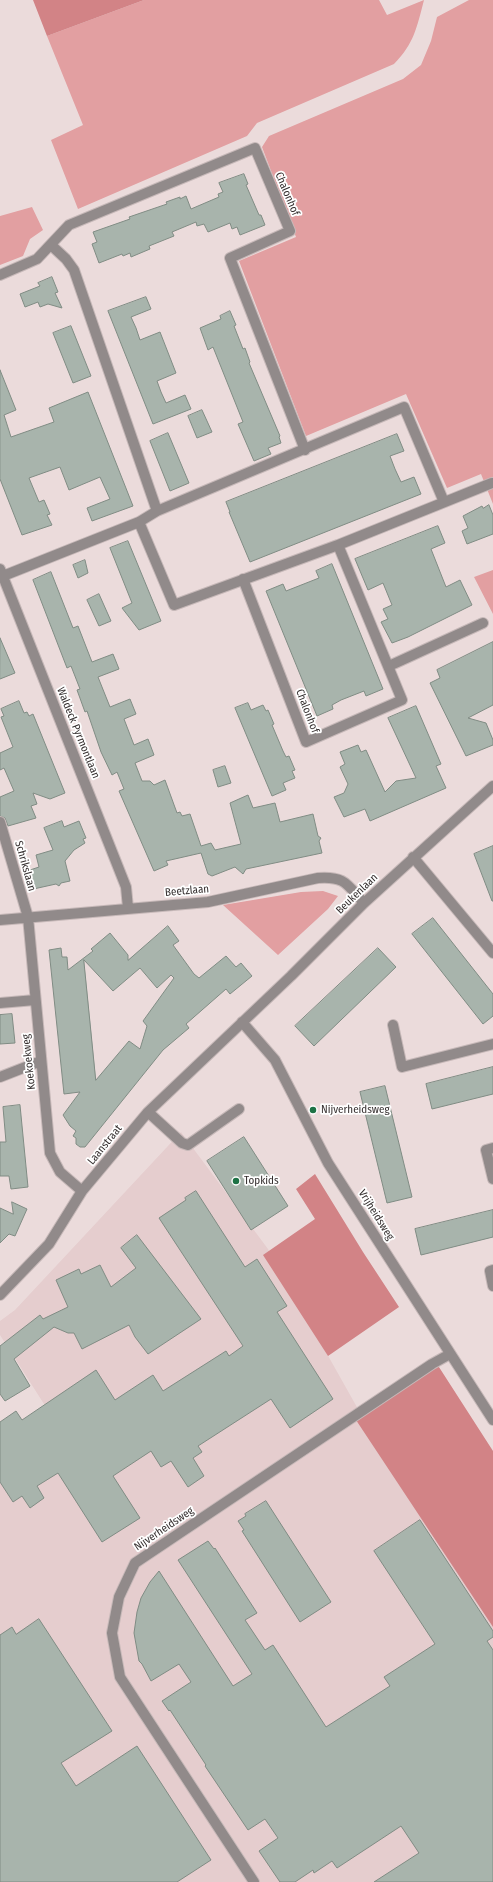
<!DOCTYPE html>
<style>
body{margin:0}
canvas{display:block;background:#ebdbdb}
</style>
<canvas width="493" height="1882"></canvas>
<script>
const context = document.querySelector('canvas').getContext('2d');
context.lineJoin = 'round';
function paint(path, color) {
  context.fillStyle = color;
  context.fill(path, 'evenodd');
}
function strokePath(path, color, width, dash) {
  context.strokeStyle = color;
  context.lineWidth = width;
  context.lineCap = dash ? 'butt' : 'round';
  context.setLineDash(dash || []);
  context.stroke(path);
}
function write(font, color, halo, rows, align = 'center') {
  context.font = font + ' "Fira Sans Condensed",sans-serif';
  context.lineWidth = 3.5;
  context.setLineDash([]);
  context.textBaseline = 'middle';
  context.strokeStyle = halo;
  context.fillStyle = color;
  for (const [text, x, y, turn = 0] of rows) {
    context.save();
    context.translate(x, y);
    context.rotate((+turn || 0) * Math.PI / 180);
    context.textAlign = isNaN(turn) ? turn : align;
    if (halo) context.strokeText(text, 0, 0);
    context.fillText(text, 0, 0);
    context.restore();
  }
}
paint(new Path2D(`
 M181 1132 268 1249 367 1425 493 1615V1882H0V1437L51 1415 0 1335V1321L15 1310Z`), '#e5cdce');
paint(new Path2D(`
 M144 0H379L387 15 424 0C417 27 414 44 394 64L257 123 247 136 78 209 51 140 83 125 47 36Z
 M469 0H493V504L481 474 447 488 406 394 306 436 239 261 296 237 262 147 269 136 403 79 421 65 431 41 437 17Z
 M32 207 43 230 30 239 23 256 0 265V216Z
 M493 570V614L474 577Z
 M323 891 338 896 328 909 278 955 223 905 301 892Z`), '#e29fa1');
paint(new Path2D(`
 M33 0H144L47 36Z
 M315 1174 363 1252 399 1307 328 1356 263 1255 315 1219 296 1189Z
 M437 1364 493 1451V1627L356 1420Z`), '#d28386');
const building = new Path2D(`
 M244 174 248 184 246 185 259 215H261L265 225 240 235 237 227 232 229 230 223 208 232 204 224 197 226 196 222 172 232 174 236 149 246 150 249 131 257 130 253 123 256 122 254 99 263 92 244 97 242 93 232 130 219 129 217 167 204 166 202 180 197V199L186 196 191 209 219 197 218 194 223 192 219 183Z
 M52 277 58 292 55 293 62 308 48 304 40 307 38 302 25 307 20 294 40 286 38 283Z
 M146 297 151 309 131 317 136 328 140 340 160 332 176 373 157 381 161 392 166 403 185 395 191 409 153 424 108 311Z
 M230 311 236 325 234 326 243 349 245 348 250 362 249 363 280 436 279 437 281 443 268 448 271 454 254 461 238 424 243 422 213 347 208 350 200 328 221 319 220 316Z
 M71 326 91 376 73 383 53 333Z
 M0 370 16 410 4 415 11 437 54 422 49 408 88 392 133 506 92 521 87 508 110 499 100 477 69 490 60 467 29 478 39 502 44 500 50 514 47 515 52 525 22 535 0 479Z
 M202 410 212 432 197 438 188 416Z
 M168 433 189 483 170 491 150 441Z
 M397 434 404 451 390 456 395 469 401 482 414 477 421 494 250 562 229 512H230L226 502Z
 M489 505 493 515V534L467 544 462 531 468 528 463 516 482 506 483 508Z
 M438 526 445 543 431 549 446 587 460 580 472 605 408 637 392 643 381 622 388 619 383 609 392 605 383 583 368 590 355 559Z
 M128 541 161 621 139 630 122 608 132 603 110 548Z
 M85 560 88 573 78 578 73 565Z
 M332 564 383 689 366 696 364 691 341 700 332 705 333 709 317 716 266 591 283 584 286 591 319 578 316 571Z
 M51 572 73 628 78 626 92 662 113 654 119 669 98 677 110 707 130 699 136 714 124 719 134 745 148 739 154 755 135 763 142 781H150L154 785 165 780 177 813 180 812 182 816 190 814 201 846 211 843 215 850 241 844 230 803 248 795 253 808 275 803 280 822 313 814 318 836 321 838 319 841 322 853 246 869 243 874 235 867 212 876 208 874 201 853 166 861 168 865 154 871 119 791 124 789 117 772 112 775 101 752 87 711 85 712 77 690 80 689 71 666 67 668 33 580Z
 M99 594 111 621 99 626 87 600Z
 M0 638 15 673 0 679Z
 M493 642V705L468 718 486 723 493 740V745L466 756 430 683 440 678 437 670Z
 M19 701 24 713 27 712 29 716 33 714 65 793 50 799 33 793 37 804 31 806 36 818 8 826 5 818 0 816V797L14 791 4 768 0 770V753L13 747 1 717 4 716 1 709Z
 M248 703 251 710 263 705 266 711 268 710 274 724 272 725 283 751 286 757 289 756 295 770 292 771 295 778 283 783 286 790 272 796 235 708Z
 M416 706 441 764 436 766 446 788 370 821 365 809 344 817 334 797 344 793 348 784 340 767 345 764 340 752 358 745 361 752 366 750 385 792 396 781 416 778 388 718Z
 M225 766 231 783 218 787 213 770Z
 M62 821 64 827 79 821 86 838 83 839 85 843 74 850 65 861 70 881 61 883 59 886 56 884 29 890 24 872 39 867 36 855 53 850 44 828Z
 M493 846V901H492L474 854Z
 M433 918 493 994V1016L483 1024 412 934Z
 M168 926 179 941 173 945 194 974 199 978 226 956 236 967 241 963 252 976 230 994 226 989 186 1024 189 1028 163 1050 85 1147H80L76 1144V1138L73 1136 76 1131 70 1126 63 1115 80 1092 64 1094 49 950 61 948 62 957H67L68 970 93 951 91 949 110 933 128 955V960ZM84 960 113 991 140 968 157 988 171 975 174 978 143 1021 147 1026 140 1049 129 1041 96 1080Z
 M378 948 396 967 314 1046 295 1026Z
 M12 1014 15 1043 0 1044V1015Z
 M493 1067V1094L432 1109 426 1084Z
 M385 1086 412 1197 387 1203 360 1092Z
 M20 1105 28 1187 11 1189 9 1176H0V1142H6L3 1107Z
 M244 1137 288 1206 251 1230 207 1161Z
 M196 1191 245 1267 257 1259 287 1306 277 1312 333 1399 290 1428 271 1399 198 1446 202 1452 193 1458 204 1476 188 1487 171 1461 161 1467 151 1451 113 1476 140 1518 102 1542 58 1473 37 1486 44 1498 30 1508 22 1496 13 1502 0 1482V1422L16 1411 22 1420 96 1370 115 1400 153 1375 163 1391 226 1351 229 1356 243 1346 159 1218 186 1200 185 1198Z
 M12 1202 27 1209 15 1236 9 1234 0 1243V1208L13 1214Z
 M493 1210V1237L421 1255 415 1229Z
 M137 1235 201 1319 148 1354 135 1337 129 1325 82 1349 74 1333H68L54 1327 14 1359 30 1386 5 1401 0 1394V1346L40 1315 43 1319 68 1307 56 1280 79 1269 81 1274 100 1265 111 1287 136 1268 121 1248Z
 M266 1501 331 1602 300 1622 242 1531 244 1530 238 1521 246 1516 245 1514Z
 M420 1520 493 1631V1637L487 1641 493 1650V1882H374L419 1853 401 1826 337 1868 332 1861 314 1873 313 1870 295 1882H280L259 1851 278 1838 265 1819 248 1830 205 1766 206 1765 170 1710 169 1711 162 1701 191 1682 179 1664 151 1681 142 1664 139 1661 134 1633 137 1612 141 1598 150 1582 159 1571 233 1686 252 1674 178 1560 208 1541 214 1549 215 1548 257 1613 245 1620 265 1650 273 1645 326 1727 390 1686 384 1677 435 1644 374 1551Z
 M39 1619 112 1731 61 1763 76 1786 137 1746 211 1860 177 1882H0V1635L12 1627 16 1634Z`);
paint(building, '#a8b4ac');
strokePath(building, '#808c84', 1);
const minor = new Path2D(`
 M51 245 66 259 74 270 157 511
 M0 275 37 259 69 225 255 148 290 231 230 258 305 450
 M139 522 174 605 338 545 492 483
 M0 569 126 887 128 908
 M3 576 139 522 157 511 404 407 444 502
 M243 579 306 742 402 700 338 545
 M389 666 483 623
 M0 822 28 917 50 1153 60 1172 82 1191
 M413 857 493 953
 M0 920 208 902 318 878C346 876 347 885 364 903
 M0 1003 35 1000
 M242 1022 275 1060 328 1163 493 1420
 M393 1025 402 1067 493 1044
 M0 1077 41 1061
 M148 1112 182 1143 188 1145 239 1109
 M493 1148 486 1150 493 1179
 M493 1270 490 1271 493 1286
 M0 1295 49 1244 82 1191 148 1112 291 976 364 903 493 786
 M254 1882 120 1677 112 1633 119 1597 135 1563 432 1364 450 1354`);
strokePath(minor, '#c7b9b9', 12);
strokePath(minor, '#918a8a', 10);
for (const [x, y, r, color] of [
 [313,1110,4,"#1d7245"],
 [236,1181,4,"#1d7245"]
]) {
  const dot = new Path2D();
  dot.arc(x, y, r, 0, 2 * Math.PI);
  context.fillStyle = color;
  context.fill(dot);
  strokePath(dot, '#fff', 1.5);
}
write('11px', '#352f2f', '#fff', [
 ["Chalonhof",287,194,67],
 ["Chalonhof",307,711,69],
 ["Waldeck Pyrmontlaan",78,733,68],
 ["Schrikslaan",25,866,74],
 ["Beetzlaan",187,891,-5],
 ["Beukenlaan",357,894,-44],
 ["Koekoekweg",29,1062,-96],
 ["Laanstraat",105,1145,-51],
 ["Vrijheidsweg",376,1215,58],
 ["Nijverheidsweg",164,1529,-34]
]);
write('11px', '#352f2f', '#fff', [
 ["Nijverheidsweg",321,1110],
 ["Topkids",244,1181]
], 'left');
</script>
